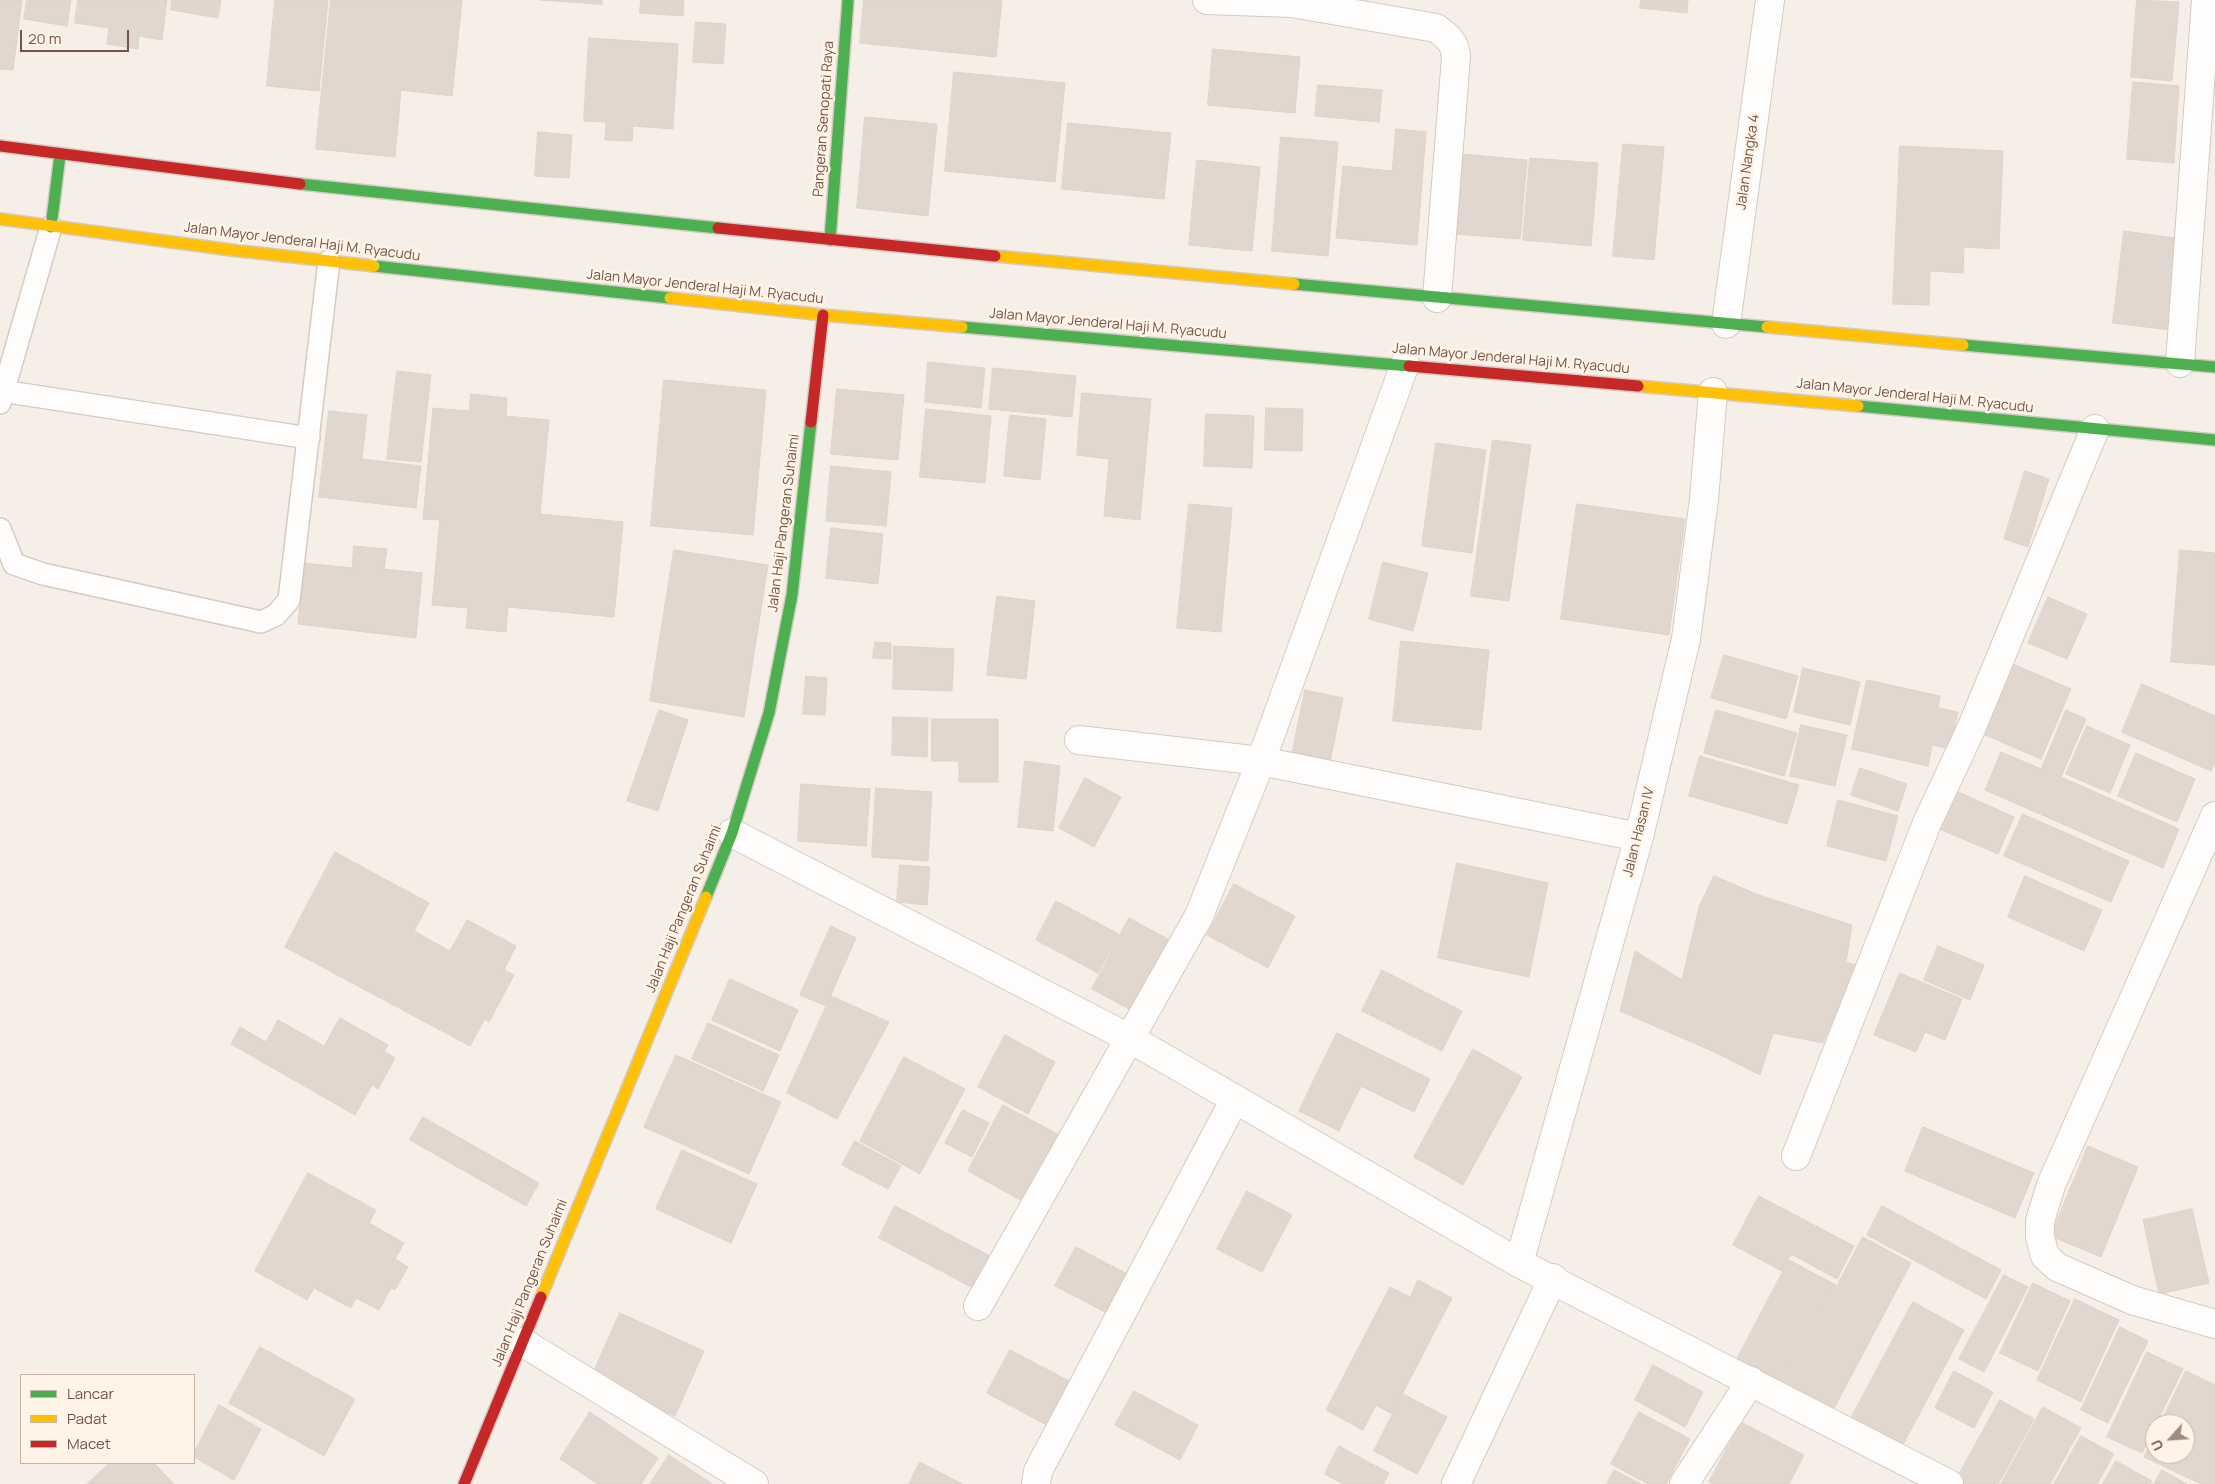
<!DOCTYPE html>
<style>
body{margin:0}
#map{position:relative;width:2215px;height:1484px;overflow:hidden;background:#f6efe7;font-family:Manrope,sans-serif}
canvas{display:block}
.legend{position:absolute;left:20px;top:1374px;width:175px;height:90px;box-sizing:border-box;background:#fff4e7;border:1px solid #c7b4a7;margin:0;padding:6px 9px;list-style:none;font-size:15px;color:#725548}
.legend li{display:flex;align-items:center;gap:10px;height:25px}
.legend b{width:25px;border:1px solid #c7b4a7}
.north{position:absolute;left:2145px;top:1414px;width:50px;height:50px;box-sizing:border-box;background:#fff4e7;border:1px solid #c7b4a7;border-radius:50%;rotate:244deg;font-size:14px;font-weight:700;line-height:20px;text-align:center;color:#725548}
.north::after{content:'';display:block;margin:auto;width:18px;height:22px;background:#a08b80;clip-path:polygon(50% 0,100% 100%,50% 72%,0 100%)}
.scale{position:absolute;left:20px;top:30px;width:109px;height:22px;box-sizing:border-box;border:2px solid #725548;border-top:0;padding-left:6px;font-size:15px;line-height:18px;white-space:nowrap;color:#725548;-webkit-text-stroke:4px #fff4e7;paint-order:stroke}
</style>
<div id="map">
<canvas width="2215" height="1484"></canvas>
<ul class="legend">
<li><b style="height:6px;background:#4caf50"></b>Lancar</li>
<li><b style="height:6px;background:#ffc107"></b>Padat</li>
<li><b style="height:6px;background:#c62828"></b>Macet</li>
</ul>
<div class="north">U</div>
<div class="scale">20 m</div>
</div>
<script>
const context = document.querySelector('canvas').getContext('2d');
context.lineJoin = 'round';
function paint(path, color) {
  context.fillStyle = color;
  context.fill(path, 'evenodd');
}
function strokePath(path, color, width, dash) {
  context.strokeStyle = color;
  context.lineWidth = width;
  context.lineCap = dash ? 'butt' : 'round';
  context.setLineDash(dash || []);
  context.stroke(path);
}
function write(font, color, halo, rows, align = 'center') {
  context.font = font + ' Manrope,sans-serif';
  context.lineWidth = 5;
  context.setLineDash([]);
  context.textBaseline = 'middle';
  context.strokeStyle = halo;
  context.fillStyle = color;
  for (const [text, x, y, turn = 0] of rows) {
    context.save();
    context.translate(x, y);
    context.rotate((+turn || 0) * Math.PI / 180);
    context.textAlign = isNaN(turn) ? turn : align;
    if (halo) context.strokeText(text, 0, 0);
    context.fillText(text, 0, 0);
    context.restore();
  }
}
const building = new Path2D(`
 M0 0H22L13 70 0 69Z
 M27 0H71L67 26 24 19Z
 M78 0H167L162 40 139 36 138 49 107 44 109 28 75 23Z
 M172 0H221L218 18 171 10Z
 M275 0H328L319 91 267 86Z
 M331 0H462L452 96 401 90 395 157 316 149Z
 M541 0H602V4Z
 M641 0H684L683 16 640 13Z
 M864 0H1002L996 57 860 43Z
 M1641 0H1688L1687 13 1640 8Z
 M2137 0 2179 2 2172 81 2131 77Z
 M696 22 726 24 723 64 693 62Z
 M589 38 678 44 673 129 633 126 632 141 605 140 606 122 584 121Z
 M1213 49 1300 57 1295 113 1208 105Z
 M954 72 1065 83 1055 182 945 171Z
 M2133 82 2179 86 2174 163 2127 159Z
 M1318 85 1382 90 1379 122 1315 116Z
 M865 117 937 124 928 216 857 208Z
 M1068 123 1171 133 1164 199 1062 189Z
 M1396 129 1426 132 1417 245 1336 238 1343 166 1392 171Z
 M538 132 572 135 569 178 535 176Z
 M1281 137 1338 142 1328 256 1272 251Z
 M1623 144 1664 147 1654 260 1613 256Z
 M1900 146 2003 151 1999 249 1964 247 1963 273 1930 271 1929 305 1893 304Z
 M1461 154 1527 160 1520 239 1454 234Z
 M1530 158 1598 163 1591 246 1523 240Z
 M1197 160 1260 167 1252 251 1189 245Z
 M2124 231 2181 239 2170 330 2113 323Z
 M928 362 985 368 981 408 925 402Z
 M993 368 1076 376 1072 417 989 409Z
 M397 371 431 375 421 462 387 459Z
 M664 380 766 390 753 535 651 526Z
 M837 389 904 395 898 460 831 454Z
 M1082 393 1151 399 1140 520 1104 516 1109 459 1077 455Z
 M471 394 507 398 506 416 549 420 540 514 623 522 614 617 508 607 506 632 466 628 468 608 432 605 440 520 423 519 433 408 469 411Z
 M1266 408 1303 409 1302 451 1265 450Z
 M926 409 991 416 985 483 920 477Z
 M329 411 367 415 362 459 421 466 416 508 319 497Z
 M1206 414 1254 416 1252 468 1204 466Z
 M1010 415 1046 419 1040 480 1004 476Z
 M1493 440 1531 445 1509 601 1471 596Z
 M1436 443 1486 450 1472 553 1422 546Z
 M831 466 891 472 886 526 826 521Z
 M2025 471 2049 479 2028 547 2004 539Z
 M1189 504 1232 508 1221 632 1177 628Z
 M1577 504 1685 519 1669 635 1561 619Z
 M831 528 883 534 878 584 826 578Z
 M354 546 387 549 384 569 422 573 416 638 298 624 304 563 352 568Z
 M674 550 768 565 744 717 650 701Z
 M2180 550 2215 553V665L2171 662Z
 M1383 562 1428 573 1413 631 1369 619Z
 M997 596 1035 601 1026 679 987 675Z
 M2048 597 2087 614 2067 659 2028 643Z
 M1401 641 1489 650 1481 730 1393 721Z
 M875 642 891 643V659L873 658Z
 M894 646 954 649 952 691 893 689Z
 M1724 655 1798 676 1786 719 1711 698Z
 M2013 664 2071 689 2041 759 1983 734Z
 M1803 668 1860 682 1850 725 1794 712Z
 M806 676 827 678 825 715 803 714Z
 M1867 680 1940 696 1938 708 1958 712 1950 749 1932 745 1928 766 1852 749Z
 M2142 684 2215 716V763L2211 771 2122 732Z
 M1305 690 1343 698 1330 762 1292 755Z
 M659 710 688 720 658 811 627 801Z
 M1716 710 1797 733 1784 776 1704 753Z
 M2066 710 2086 719 2061 777 2179 829 2163 868 1985 790 2001 752 2041 769Z
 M893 717 928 718 927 757 892 755Z
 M932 719H998V782H959V761H932Z
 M1801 725 1847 735 1835 786 1790 776Z
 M2087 726 2130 745 2110 793 2066 774Z
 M2136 753 2195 779 2177 822 2118 796Z
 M1700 756 1799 785 1787 824 1689 796Z
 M1025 761 1060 766 1053 831 1018 827Z
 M1860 768 1907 784 1898 811 1851 795Z
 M1085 778 1121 797 1094 847 1059 828Z
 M801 784 870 789 866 846 798 841Z
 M876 788 932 792 928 861 872 857Z
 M1954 790 2014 817 1998 854 1937 828Z
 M1838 800 1898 816 1886 861 1827 846Z
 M2023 814 2129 861 2111 902 2004 856Z
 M335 852 429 903 414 931 450 951 467 920 516 946 504 970 514 975 489 1022 485 1019 470 1046 285 947Z
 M1457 863 1548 883 1529 977 1438 958Z
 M900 865 930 867 927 905 897 902Z
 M1714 876 1759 895 1852 925 1846 962 1856 965 1823 1043 1773 1033 1760 1075 1712 1051 1620 1011 1635 951 1682 980 1699 907Z
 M2025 876 2102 910 2084 951 2008 917Z
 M1234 884 1295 916 1268 968 1207 935Z
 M1056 901 1119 934 1098 973 1036 940Z
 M1129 918 1175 943 1138 1014 1092 989Z
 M831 926 856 938 826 1006 800 995Z
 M1938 946 1984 965 1970 1000 1924 980Z
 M1382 970 1462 1011 1442 1051 1362 1011Z
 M1900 973 1962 999 1945 1040 1925 1032 1916 1052 1874 1035Z
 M730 979 798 1010 780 1051 712 1020Z
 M831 996 889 1022 837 1119 787 1093Z
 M340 1018 388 1045 384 1051 395 1058 378 1089 372 1085 355 1115 231 1044 240 1027 266 1042 278 1020 324 1046Z
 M708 1023 779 1055 763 1091 692 1059Z
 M1337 1033 1430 1079 1414 1112 1361 1086 1339 1131 1299 1111Z
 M1005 1035 1055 1062 1028 1114 978 1087Z
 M1473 1049 1522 1077 1463 1185 1414 1157Z
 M676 1055 781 1102 749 1174 644 1127Z
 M904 1057 965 1089 920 1174 860 1141Z
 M1003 1105 1061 1136 1026 1203 968 1171Z
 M963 1110 989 1123 972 1157 945 1143Z
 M423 1117 539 1183 526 1206 410 1140Z
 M1923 1127 2034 1173 2015 1218 1905 1171Z
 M855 1141 901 1166 888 1189 842 1165Z
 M2088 1146 2138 1167 2101 1257 2051 1236Z
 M682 1150 757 1184 731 1243 656 1209Z
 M308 1173 376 1210 369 1223 404 1243 395 1259 408 1267 395 1290 391 1288 379 1310 356 1298 351 1308 314 1288 307 1300 255 1271Z
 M1247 1191 1292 1215 1262 1272 1217 1249Z
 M1759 1196 1854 1246 1837 1279 1791 1254 1782 1271 1733 1245Z
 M895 1206 992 1257 975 1289 879 1238Z
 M1882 1206 2001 1270 1986 1299 1867 1235Z
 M2192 1209 2209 1283 2159 1294 2143 1220Z
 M1863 1237 1911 1263 1831 1414 1783 1388Z
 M1076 1247 1129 1275 1109 1314 1055 1286Z
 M1789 1260 1836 1285 1780 1390 1734 1365Z
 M2004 1275 2028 1287 1984 1372 1959 1359Z
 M1418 1280 1452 1298 1392 1414 1376 1405 1363 1430 1326 1410 1390 1287 1410 1297Z
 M2033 1283 2070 1301 2038 1371 2000 1353Z
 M2075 1299 2119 1320 2081 1402 2037 1380Z
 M1913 1302 1964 1330 1898 1454 1847 1426Z
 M620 1313 704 1351 675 1416 591 1378Z
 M2120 1327 2148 1341 2108 1423 2081 1410Z
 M260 1347 355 1399 324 1456 229 1403Z
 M1010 1350 1075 1384 1052 1428 987 1393Z
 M2147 1352 2183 1369 2142 1453 2107 1437Z
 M1653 1365 1703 1392 1685 1427 1635 1400Z
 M1954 1371 1993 1392 1974 1428 1935 1408Z
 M2186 1371 2215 1385V1484H2201L2144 1457 2155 1435V1454H2185V1424H2160Z
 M1134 1391 1198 1425 1180 1460 1115 1425Z
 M1403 1394 1447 1417 1417 1474 1374 1451Z
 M2000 1400 2034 1419 1998 1484H1963L1956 1480Z
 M219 1405 261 1429 234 1480 194 1457V1453Z
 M2043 1407 2081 1428 2050 1484H2001Z
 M590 1412 658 1458 641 1484H598L560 1459Z
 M1639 1412 1690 1439 1666 1484H1648L1611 1464Z
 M1741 1422 1804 1455 1789 1484H1712L1709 1482Z
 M2081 1436 2114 1454 2097 1484H2054Z
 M1339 1446 1389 1473 1383 1484H1343L1325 1474Z
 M669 1455 712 1484H650Z
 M2116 1461 2152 1481 2150 1484H2103Z
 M920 1462 962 1484H909Z
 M110 1463H154L174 1484H87Z
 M1614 1470 1641 1484H1607Z
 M2162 1470 2187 1484H2154Z`);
paint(building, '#e2d7cf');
strokePath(building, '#ded2ca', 1);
const lane = new Path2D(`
 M2 391 309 438
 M0 403 51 227
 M0 529 14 564 43 574 261 622 276 615 289 600 329 261`);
const street = new Path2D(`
 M1207 0 1292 3 1436 28C1448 37 1455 42 1456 57L1437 298
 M1726 324 1770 0
 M2180 363 2206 0
 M1079 740 1261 761 1639 837
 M2215 816 2051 1185 2040 1221V1237L2045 1256 2057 1267 2132 1300 2215 1324
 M732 833 1129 1038 1519 1263 1949 1484
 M1796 1156 1927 823 1971 729 2095 429
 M1519 1263 1639 837 1686 639 1704 499 1713 392
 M978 1306 1199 916 1261 761 1405 364
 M522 1342 754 1484
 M1036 1484 1038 1471 1235 1099
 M1456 1484 1553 1278
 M1684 1484 1751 1381`);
const fast = new Path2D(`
 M300 184 718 228
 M51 227 60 155
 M830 240 848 0
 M374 266 670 298
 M1294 284 1767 327
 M962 327 1409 366
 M1963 345 2215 367
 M1858 406 2215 440
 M706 897 732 833 769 713 792 595 811 422`);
const slow = new Path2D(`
 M0 219 231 250 374 266
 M995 256 1294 284
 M670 298 823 315 962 327
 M1767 327 1963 345
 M1638 386 1858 406
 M541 1297 706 897`);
const jam = new Path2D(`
 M0 146 300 184
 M718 228 995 256
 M1409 366 1638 386
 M811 422 823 315
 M464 1484 541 1297`);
strokePath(lane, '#d4cac4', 24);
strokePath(street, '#d4cac4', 30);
strokePath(fast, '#d4cac4', 14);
strokePath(slow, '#d4cac4', 14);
strokePath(jam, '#d4cac4', 14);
strokePath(lane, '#fefdfb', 21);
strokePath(street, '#fefdfb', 28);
strokePath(fast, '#4caf50', 11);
strokePath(slow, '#ffc107', 11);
strokePath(jam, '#c62828', 11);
write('14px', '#725548', '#fff4e7', [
 ["Pangeran Senopati Raya",824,119,-86],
 ["Jalan Nangka 4",1748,162,-82],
 ["Jalan Mayor Jenderal Haji M. Ryacudu",302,242,7],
 ["Jalan Mayor Jenderal Haji M. Ryacudu",705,287,6],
 ["Jalan Mayor Jenderal Haji M. Ryacudu",1108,324,5],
 ["Jalan Mayor Jenderal Haji M. Ryacudu",1511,359,5],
 ["Jalan Mayor Jenderal Haji M. Ryacudu",1915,396,6],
 ["Jalan Haji Pangeran Suhaimi",784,523,-83],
 ["Jalan Hasan IV",1639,832,-76],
 ["Jalan Haji Pangeran Suhaimi",684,909,-68],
 ["Jalan Haji Pangeran Suhaimi",530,1283,-68]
]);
</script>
